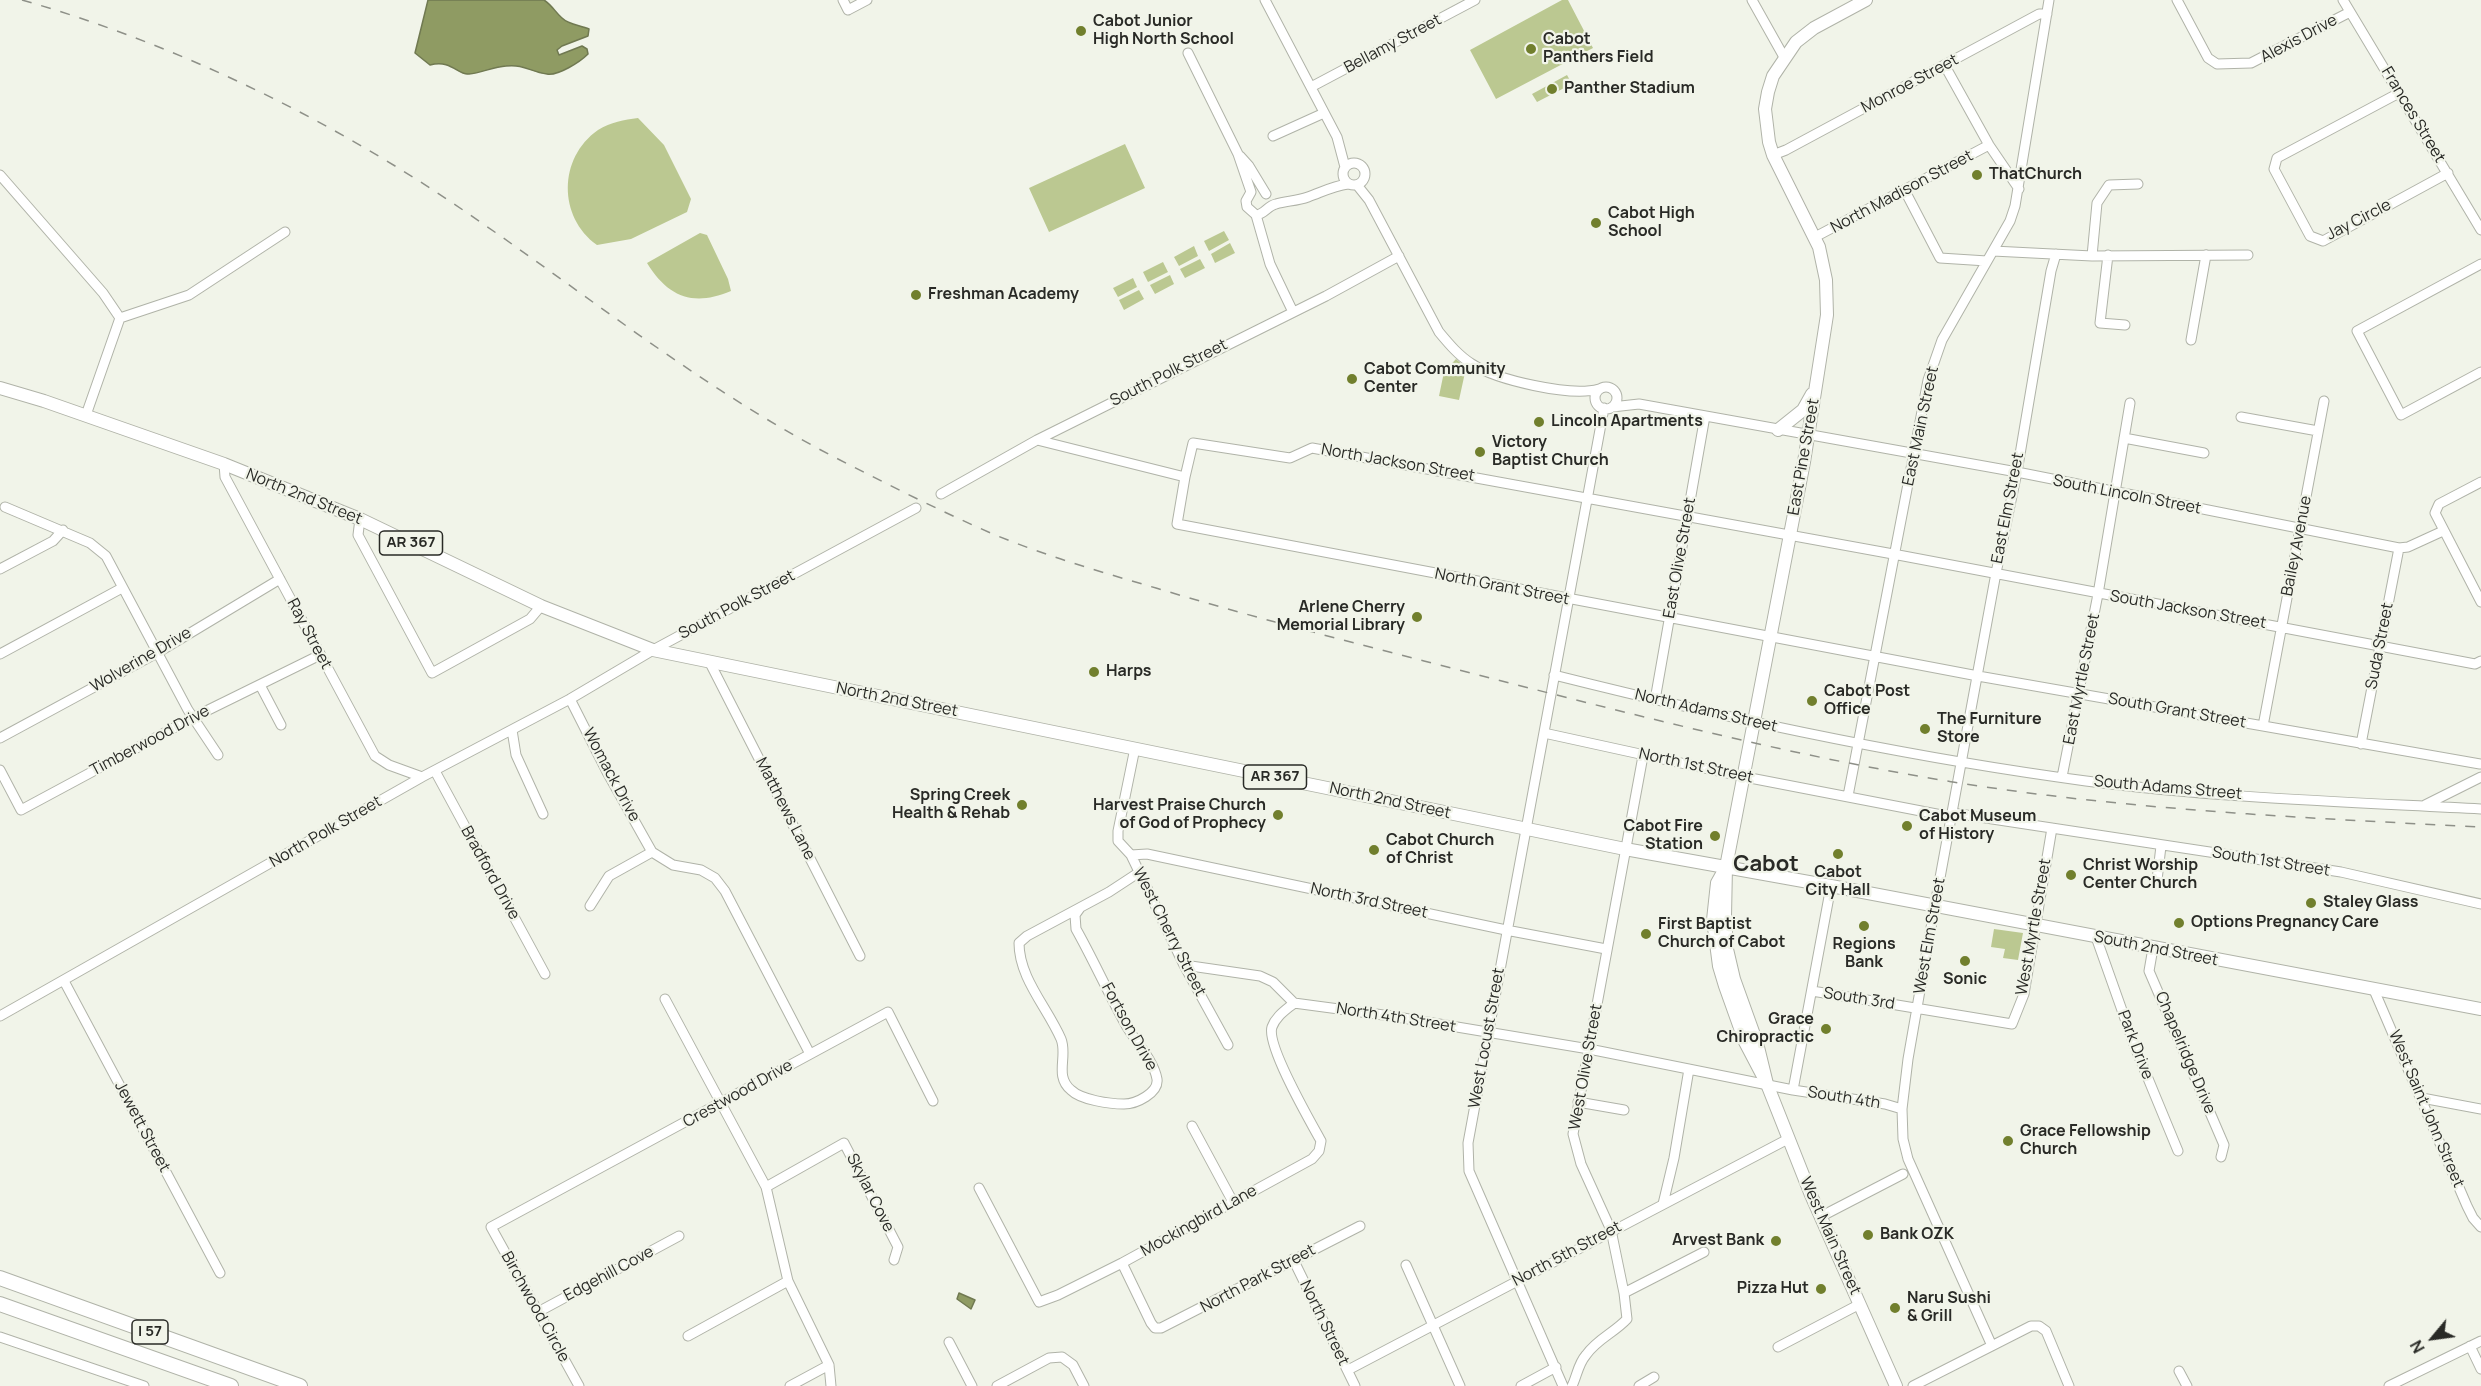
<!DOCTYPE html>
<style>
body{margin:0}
#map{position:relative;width:2481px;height:1386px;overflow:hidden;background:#f1f4e9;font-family:Manrope,sans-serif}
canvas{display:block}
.north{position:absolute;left:2403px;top:1308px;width:60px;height:60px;-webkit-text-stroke:4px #f1f4e9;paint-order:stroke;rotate:241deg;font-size:16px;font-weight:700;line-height:24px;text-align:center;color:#292a26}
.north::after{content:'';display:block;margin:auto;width:21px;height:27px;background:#292a26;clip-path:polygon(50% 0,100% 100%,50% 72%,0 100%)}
</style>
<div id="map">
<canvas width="2481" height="1386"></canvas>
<div class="north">N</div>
</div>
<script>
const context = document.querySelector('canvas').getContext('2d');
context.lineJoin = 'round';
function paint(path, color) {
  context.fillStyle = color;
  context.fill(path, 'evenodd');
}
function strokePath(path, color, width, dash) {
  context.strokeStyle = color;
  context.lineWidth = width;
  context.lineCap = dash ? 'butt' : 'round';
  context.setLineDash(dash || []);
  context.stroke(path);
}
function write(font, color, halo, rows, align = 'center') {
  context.font = font + ' Manrope,sans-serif';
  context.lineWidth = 4.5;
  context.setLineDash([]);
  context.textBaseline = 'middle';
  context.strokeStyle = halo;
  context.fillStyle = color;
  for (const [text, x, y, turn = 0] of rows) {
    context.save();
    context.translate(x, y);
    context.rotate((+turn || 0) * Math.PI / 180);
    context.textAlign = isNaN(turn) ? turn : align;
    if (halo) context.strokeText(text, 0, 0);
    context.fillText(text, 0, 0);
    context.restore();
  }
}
paint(new Path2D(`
 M1562 0H1568L1593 48 1496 99 1470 50Z
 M1567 75 1572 84 1537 102 1532 94Z
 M638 118 664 145 691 199 687 212 631 239 597 245C558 217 558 158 598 130 611 122 624 120 638 118Z
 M1125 144 1145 188 1049 232 1029 188Z
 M1224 231 1229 240 1209 251 1204 241Z
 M700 233 707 235 728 279 731 291C693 307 668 297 647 263Z
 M1230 243 1235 253 1215 263 1211 254Z
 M1194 246 1198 256 1179 266 1174 257Z
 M1200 259 1205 268 1185 278 1180 269Z
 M1163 262 1168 272 1148 282 1143 272Z
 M1170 275 1174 284 1155 294 1150 285Z
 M1133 278 1137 287 1118 297 1113 288Z
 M1139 290 1144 299 1124 310 1119 300Z
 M1456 359 1466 368 1459 400 1439 396 1444 372Z
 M1994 929 2023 933 2018 960 2003 958 2005 949 1991 947Z`), '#bbc891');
const water = new Path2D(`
 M428 0H544C552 5 555 12 562 18 569 25 580 25 589 29L588 36 562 46 557 50 559 55 582 46 587 49 588 54C580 62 558 76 547 74 530 72 525 64 506 66 493 67 481 73 469 74 458 76 452 59 430 65L415 53Z
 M959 1293 975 1300 971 1309 957 1299Z`);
paint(water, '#8f9b63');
strokePath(water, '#707951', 1.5);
const minor = new Path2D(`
 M843 0 848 10 867 0
 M1265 0 1337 137 1345 167
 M1752 0 1784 57
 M2177 0 2208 58 2217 64 2251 63 2350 12
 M2343 0 2481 230
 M1188 53 1238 154 1251 192 1246 201 1247 207 1256 215 1270 264 1293 312
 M1945 66 1989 145 2019 189
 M1311 87 1475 0
 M2399 93 2277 158 2274 169 2310 236 2323 241 2448 173
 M1273 136 1324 113
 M1773 155 1786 150 2039 14H2047
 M1240 156 1249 166 1266 194
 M1343 174a11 11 0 1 1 22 0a11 11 0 1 1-22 0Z
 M0 175 103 293 120 318 86 415
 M1357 185 1369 200 1439 332C1449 344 1459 356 1472 364 1497 380 1570 397 1599 389
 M1905 191 1940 258 1987 261
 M1256 215C1265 214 1267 206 1276 204 1286 201 1297 201 1308 197 1322 192 1333 186 1348 184
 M1815 237 1989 145
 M1993 251 2092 256 2248 255
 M2108 255 2100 323 2125 325
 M2092 256 2097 203 2109 185 2138 184
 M2481 264 2357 331 2401 415 2481 372
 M120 318 189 295 285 232
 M2191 340 2206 255
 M1595 398a11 11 0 1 1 22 0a11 11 0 1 1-22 0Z
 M1612 407 1639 404 2017 472 2399 548 2408 547 2443 531
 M2241 417 2318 431
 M2124 438 2204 453
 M1037 440 1185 477 1193 443 1290 458 1312 448 1893 554 2475 664 2481 661
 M224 464 225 477 375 756 389 765 422 777
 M1185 477 1177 524 1978 676 2480 764
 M2481 482 2439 504 2435 513 2481 602
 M941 494 1037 440 1326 296 1399 256
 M5 507 90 543 106 556 188 710 218 755
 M360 519 358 535 432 673 530 619 541 606
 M0 569 53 541 63 530
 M0 654 122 588
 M710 663 860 956
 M1554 675C1729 719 1906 757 2086 781 2217 798 2349 802 2481 809
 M260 685 281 725
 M570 699 607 772 652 852 673 865 701 870 715 878 725 891 810 1054
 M1655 700 1705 416
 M2263 726 2324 401
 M512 730 516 755 543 814
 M1544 733 1745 777 1952 817
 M0 738 157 653 280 579
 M2361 744 2399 548
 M1135 748 1118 831V841L1131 855 1184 965 1228 1045
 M0 770 21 810 194 717 320 655
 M435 771 545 974
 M2062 777 2098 594 2130 403
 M1848 796 1928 380 1942 340 2010 221 2015 206 2049 0
 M2425 805 2481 777
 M1953 813 2341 872 2481 904
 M1131 855 1147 854 1506 930 1606 949
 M2157 880 2161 846
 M590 906 609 876 652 852
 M1080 908 1075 915 1076 929C1094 961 1109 995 1127 1027 1136 1042 1154 1061 1157 1079 1159 1093 1136 1104 1124 1104 1110 1104 1081 1100 1071 1090 1054 1076 1068 1056 1061 1039 1047 1007 1019 978 1019 943L1027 936 1109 892 1138 873
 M2096 937 2135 1047 2178 1151
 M2153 948 2149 971 2224 1145 2221 1157
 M1184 965 1260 976 1273 982 1294 1003 1391 1016 1589 1049 1793 1090 1885 1104 1902 1109 1908 1059 1935 905 1996 573 2017 472 2051 271 2056 254
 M64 981 220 1273
 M2374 990 2467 1206 2473 1218 2481 1227
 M1812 991 2012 1024 2024 994 2052 828
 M665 999 766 1187 788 1281 829 1365 790 1386
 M0 1016 422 777 570 699 653 650 916 508
 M1793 1090 1831 886
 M2422 1098 2481 1109
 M1578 1102 1624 1110
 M1902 1109 1903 1139 1908 1159 1992 1346
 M1192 1126 1233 1202
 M766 1187 844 1143 898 1247 894 1260
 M979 1188 1039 1302 1058 1295 1122 1263 1312 1159 1319 1151 1321 1141C1310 1121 1266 1045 1272 1027 1276 1016 1286 1010 1294 1003
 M1663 1204 1674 1158 1689 1069
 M1820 1217 1903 1174
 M1293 1259 1355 1386
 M1122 1263 1151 1323 1155 1328H1161L1360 1226
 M1406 1265 1460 1386
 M1624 1293 1704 1252
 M538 1312 679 1236
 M688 1336 788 1281
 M0 1337 144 1386
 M949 1342 972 1386
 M2470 1346 2481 1369
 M1778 1347 1860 1304
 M829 1365 831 1386
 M1348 1370 1788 1139
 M2179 1371 2187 1386
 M579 1386 491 1227 888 1012 933 1101
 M997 1386 1049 1358 1062 1357 1073 1365 1084 1386
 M1521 1386 1556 1367
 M1563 1386 1469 1171 1468 1143 1604 408
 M1572 1386C1577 1376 1578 1364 1586 1355 1597 1339 1614 1333 1627 1319L1624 1293 1611 1230 1581 1164 1573 1134 1643 756
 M1639 1386 1654 1377
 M1913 1386 2031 1326H2039L2046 1331 2069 1386
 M2389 1386 2481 1341`);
const major = new Path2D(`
 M0 388 44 401 224 464 360 519 541 606 653 650 1625 849 1831 886 2481 1009
 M1778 430 1803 410 1812 394
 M1726 867 1717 883 1713 920 1719 966 1725 986 1745 1042 1767 1084 1811 1195 1896 1386
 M1767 1084 1757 1043 1734 979 1727 949 1725 916 1726 867 1804 462 1827 315 1826 280 1819 247 1773 155 1769 142 1765 109 1768 92 1773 76 1796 42 1814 28 1866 0`);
const highway = new Path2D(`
 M0 1278 300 1386
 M0 1304 231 1386`);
strokePath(minor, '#b0b3a8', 11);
strokePath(major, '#b0b3a8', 14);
strokePath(highway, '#b0b3a8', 16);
strokePath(minor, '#fff', 9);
strokePath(major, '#fff', 12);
strokePath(highway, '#fff', 14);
strokePath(new Path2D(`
 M22 0C165 41 305 107 430 188 566 277 692 384 838 459 889 485 940 511 993 534 1046 556 1101 572 1156 588 1245 615 1335 638 1424 661 1600 706 1775 753 1953 782 2128 810 2305 818 2481 827`), '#8e9088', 1.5, [10, 10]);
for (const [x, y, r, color] of [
 [1081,31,6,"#717f2d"],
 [1531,49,6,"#717f2d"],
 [1552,89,6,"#717f2d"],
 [1977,175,6,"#717f2d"],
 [1596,223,6,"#717f2d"],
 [916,295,6,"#717f2d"],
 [1352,379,6,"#717f2d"],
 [1539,422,6,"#717f2d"],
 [1480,452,6,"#717f2d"],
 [1417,617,6,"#717f2d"],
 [1094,672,6,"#717f2d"],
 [1812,701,6,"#717f2d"],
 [1925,729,6,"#717f2d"],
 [1022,805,6,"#717f2d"],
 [1278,815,6,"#717f2d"],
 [1907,826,6,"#717f2d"],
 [1715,836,6,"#717f2d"],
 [1374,850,6,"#717f2d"],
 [1838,854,6,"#717f2d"],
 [2071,875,6,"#717f2d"],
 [2311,903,6,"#717f2d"],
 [2179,923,6,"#717f2d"],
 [1864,926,6,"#717f2d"],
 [1646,934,6,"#717f2d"],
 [1965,961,6,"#717f2d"],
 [1826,1029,6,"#717f2d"],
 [2008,1141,6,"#717f2d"],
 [1868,1235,6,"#717f2d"],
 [1776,1241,6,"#717f2d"],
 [1821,1289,6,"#717f2d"],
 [1895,1308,6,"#717f2d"]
]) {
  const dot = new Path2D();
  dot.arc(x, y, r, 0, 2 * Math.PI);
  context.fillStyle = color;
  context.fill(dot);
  strokePath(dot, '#f1f4e9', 2);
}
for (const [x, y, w] of [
 [411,543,63],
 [1275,777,63],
 [150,1332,36]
]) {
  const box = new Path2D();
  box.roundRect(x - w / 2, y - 12, w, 24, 4.5);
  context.fillStyle = '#f1f4e9';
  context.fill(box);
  strokePath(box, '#292a26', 1.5);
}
write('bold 15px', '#292a26', null, [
 ["AR 367",411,543],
 ["AR 367",1275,777],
 ["I 57",150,1332]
]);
write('bold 16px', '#292a26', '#f1f4e9', [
 ["Cabot Junior",1093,22],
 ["High North School",1093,40],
 ["Cabot",1543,40],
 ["Panthers Field",1543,58],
 ["Panther Stadium",1564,89],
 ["ThatChurch",1989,175],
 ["Cabot High",1608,214],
 ["School",1608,232],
 ["Freshman Academy",928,295],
 ["Cabot Community",1364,370],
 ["Center",1364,388],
 ["Lincoln Apartments",1551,422],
 ["Victory",1492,443],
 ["Baptist Church",1492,461],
 ["Arlene Cherry",1405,608,"right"],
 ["Memorial Library",1405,626,"right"],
 ["Harps",1106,672],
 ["Cabot Post",1824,692],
 ["Office",1824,710],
 ["The Furniture",1937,720],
 ["Store",1937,738],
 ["Spring Creek",1010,796,"right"],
 ["Health & Rehab",1010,814,"right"],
 ["Harvest Praise Church",1266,806,"right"],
 ["of God of Prophecy",1266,824,"right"],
 ["Cabot Museum",1919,817],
 ["of History",1919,835],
 ["Cabot Fire",1703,827,"right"],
 ["Station",1703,845,"right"],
 ["Cabot Church",1386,841],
 ["of Christ",1386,859],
 ["Christ Worship",2083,866],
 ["Center Church",2083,884],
 ["Cabot",1838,873,"center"],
 ["City Hall",1838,891,"center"],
 ["Staley Glass",2323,903],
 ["Options Pregnancy Care",2191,923],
 ["First Baptist",1658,925],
 ["Church of Cabot",1658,943],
 ["Regions",1864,945,"center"],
 ["Bank",1864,963,"center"],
 ["Sonic",1965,980,"center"],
 ["Grace",1814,1020,"right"],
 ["Chiropractic",1814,1038,"right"],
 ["Grace Fellowship",2020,1132],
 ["Church",2020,1150],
 ["Bank OZK",1880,1235],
 ["Arvest Bank",1764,1241,"right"],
 ["Pizza Hut",1809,1289,"right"],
 ["Naru Sushi",1907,1299],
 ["& Grill",1907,1317]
], 'left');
write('16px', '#292a26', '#f1f4e9', [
 ["Alexis Drive",2299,39,-28],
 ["Bellamy Street",1393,44,-28],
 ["Monroe Street",1910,84,-28],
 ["Frances Street",2413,115,59],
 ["North Madison Street",1902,192,-28],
 ["Jay Circle",2359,220,-27],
 ["South Polk Street",1169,373,-27],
 ["East Main Street",1921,426,-78],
 ["East Pine Street",1804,457,-80],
 ["North Jackson Street",1398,463,10],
 ["South Lincoln Street",2127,495,11],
 ["North 2nd Street",304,497,22],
 ["East Elm Street",2008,508,-79],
 ["Bailey Avenue",2297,546,-79],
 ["East Olive Street",1680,558,-80],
 ["North Grant Street",1502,587,11],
 ["South Polk Street",737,605,-28],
 ["South Jackson Street",2188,610,10],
 ["Ray Street",309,634,62],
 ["Suda Street",2380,646,-79],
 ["Wolverine Drive",141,660,-30],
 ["East Myrtle Street",2082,679,-79],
 ["North 2nd Street",897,700,11],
 ["North Adams Street",1706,711,13],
 ["South Grant Street",2177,711,10],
 ["Timberwood Drive",150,741,-28],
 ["North 1st Street",1696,766,12],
 ["Womack Drive",611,775,62],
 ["South Adams Street",2168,788,5],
 ["North 2nd Street",1390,801,12],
 ["Matthews Lane",785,809,63],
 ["North Polk Street",326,832,-30],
 ["South 1st Street",2271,862,9],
 ["Bradford Drive",490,873,61],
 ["North 3rd Street",1369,901,12],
 ["West Myrtle Street",2034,927,-80],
 ["West Cherry Street",1169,932,63],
 ["West Elm Street",1930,936,-80],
 ["South 2nd Street",2156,949,11],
 ["South 3rd",1859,999,9],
 ["North 4th Street",1396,1018,9],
 ["Fortson Drive",1129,1027,61],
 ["West Locust Street",1487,1038,-80],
 ["Park Drive",2135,1045,69],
 ["Chapelridge Drive",2185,1053,67],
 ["West Olive Street",1586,1067,-80],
 ["Crestwood Drive",738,1094,-29],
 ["South 4th",1844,1098,9],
 ["West Saint John Street",2426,1109,67],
 ["Jewett Street",142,1127,62],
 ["Skylar Cove",870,1193,63],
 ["Mockingbird Lane",1199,1221,-29],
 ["West Main Street",1830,1236,66],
 ["North 5th Street",1567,1254,-28],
 ["Edgehill Cove",609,1274,-28],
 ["North Park Street",1258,1279,-28],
 ["Birchwood Circle",535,1307,61],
 ["North Street",1324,1323,64]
]);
write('bold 22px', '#292a26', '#f1f4e9', [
 ["Cabot",1766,865]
]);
</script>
